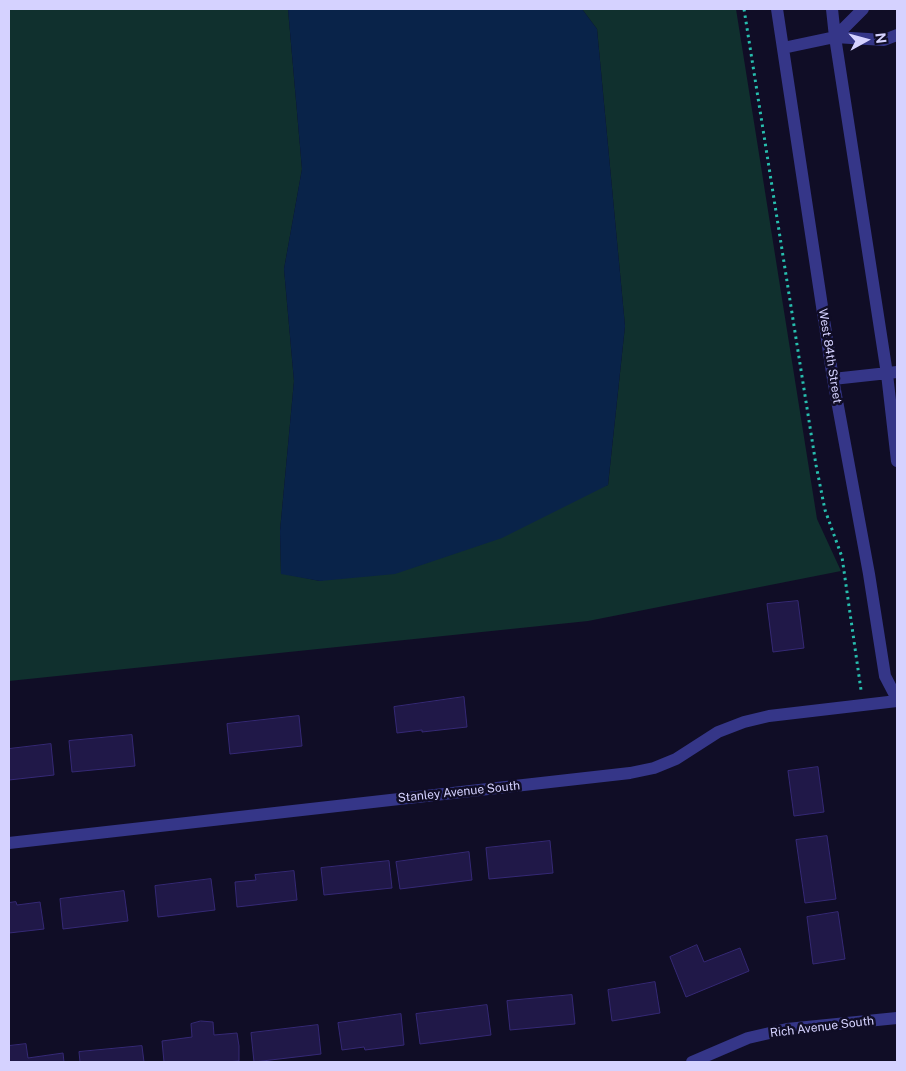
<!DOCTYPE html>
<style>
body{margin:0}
#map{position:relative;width:906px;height:1071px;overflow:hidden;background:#100d26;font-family:"Public Sans",sans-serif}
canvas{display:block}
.frame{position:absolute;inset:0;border:10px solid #d5d2ff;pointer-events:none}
.north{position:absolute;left:841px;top:15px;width:50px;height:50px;-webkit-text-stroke:4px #100d26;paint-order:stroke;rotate:83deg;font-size:14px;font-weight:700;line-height:20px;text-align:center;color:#d5d2ff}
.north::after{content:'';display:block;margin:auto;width:18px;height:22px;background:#d5d2ff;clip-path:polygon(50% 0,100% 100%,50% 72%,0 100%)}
</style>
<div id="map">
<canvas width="906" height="1071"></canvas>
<div class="frame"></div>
<div class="north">N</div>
</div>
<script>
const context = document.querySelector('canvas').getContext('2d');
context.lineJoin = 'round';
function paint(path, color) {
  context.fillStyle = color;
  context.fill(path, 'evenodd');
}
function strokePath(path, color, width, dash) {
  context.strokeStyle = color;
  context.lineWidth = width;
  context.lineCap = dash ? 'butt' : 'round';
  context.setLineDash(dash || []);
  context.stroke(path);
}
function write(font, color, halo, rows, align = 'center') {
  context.font = font + ' "Public Sans",sans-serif';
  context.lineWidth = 5;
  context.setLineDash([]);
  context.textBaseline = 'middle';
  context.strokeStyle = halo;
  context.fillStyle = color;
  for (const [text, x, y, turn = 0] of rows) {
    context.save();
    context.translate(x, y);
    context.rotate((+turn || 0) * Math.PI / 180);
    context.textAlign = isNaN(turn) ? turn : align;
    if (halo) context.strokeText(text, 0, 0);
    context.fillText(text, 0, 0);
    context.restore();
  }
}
paint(new Path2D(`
 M9 9H288L302 169 284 269 294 381 280 531 281 573 320 581 608 485 625 326 597 29 582 9H736L817 519 841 571 588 621 9 681Z`), '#10302e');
paint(new Path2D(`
 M288 9H582L597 29 625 326 608 485 502 538 395 574 320 581 281 574 280 531 294 381 284 269 302 169Z`), '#092349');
const building = new Path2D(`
 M798 601 804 648 773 652 767 604Z
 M464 697 467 727 422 732V730L397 733 394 707Z
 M299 716 302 746 230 754 227 724Z
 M132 735 135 766 72 772 69 741Z
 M51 744 54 775 9 780V749Z
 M818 767 824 812 794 816 788 771Z
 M827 836 836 899 805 903 796 840Z
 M550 841 553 873 489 879 486 848Z
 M469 852 472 880 400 889 396 862Z
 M389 861 392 888 324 895 321 868Z
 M294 871 297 900 237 907 235 882 256 880 255 875Z
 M211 879 215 910 158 917 155 886Z
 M124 891 128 921 63 929 60 899Z
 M16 902 17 905 40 902 44 929 9 933V903Z
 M838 912 845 959 813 964 807 917Z
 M697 945 704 962 740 948 749 971 686 997 670 957Z
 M655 982 660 1013 612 1021 608 990Z
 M572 995 575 1024 510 1030 507 1001Z
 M487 1005 491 1035 420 1044 416 1014Z
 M401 1014 404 1045 365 1050 364 1047 342 1050 338 1023Z
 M201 1021 213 1022 214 1035 237 1033 239 1046V1061L225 1062H164L162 1041 192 1037 191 1024Z
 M318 1025 321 1054 254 1062 251 1033Z
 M26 1044 28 1058 63 1053 64 1062H9V1046Z
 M142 1046 144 1062H80L79 1052Z`);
paint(building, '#201848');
strokePath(building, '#352975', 1);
strokePath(new Path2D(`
 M744 9 816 465 825 510 842 557 861 690`), '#27beae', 3, [2.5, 4]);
strokePath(new Path2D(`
 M777 9 833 379 869 574 885 676 897 699
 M832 9 835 37 887 374 897 461
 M835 37 863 9
 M783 48 835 37 884 40 897 35
 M833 379 897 372
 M9 843 630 773 654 768 676 759 718 732 744 722 769 716 897 701
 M692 1062 748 1038 787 1029 897 1018`), '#353688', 12);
write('12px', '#d5d2ff', '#100d26', [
 ["West 84th Street",830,356,81],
 ["Stanley Avenue South",459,792,-6],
 ["Rich Avenue South",822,1027,-7]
]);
</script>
